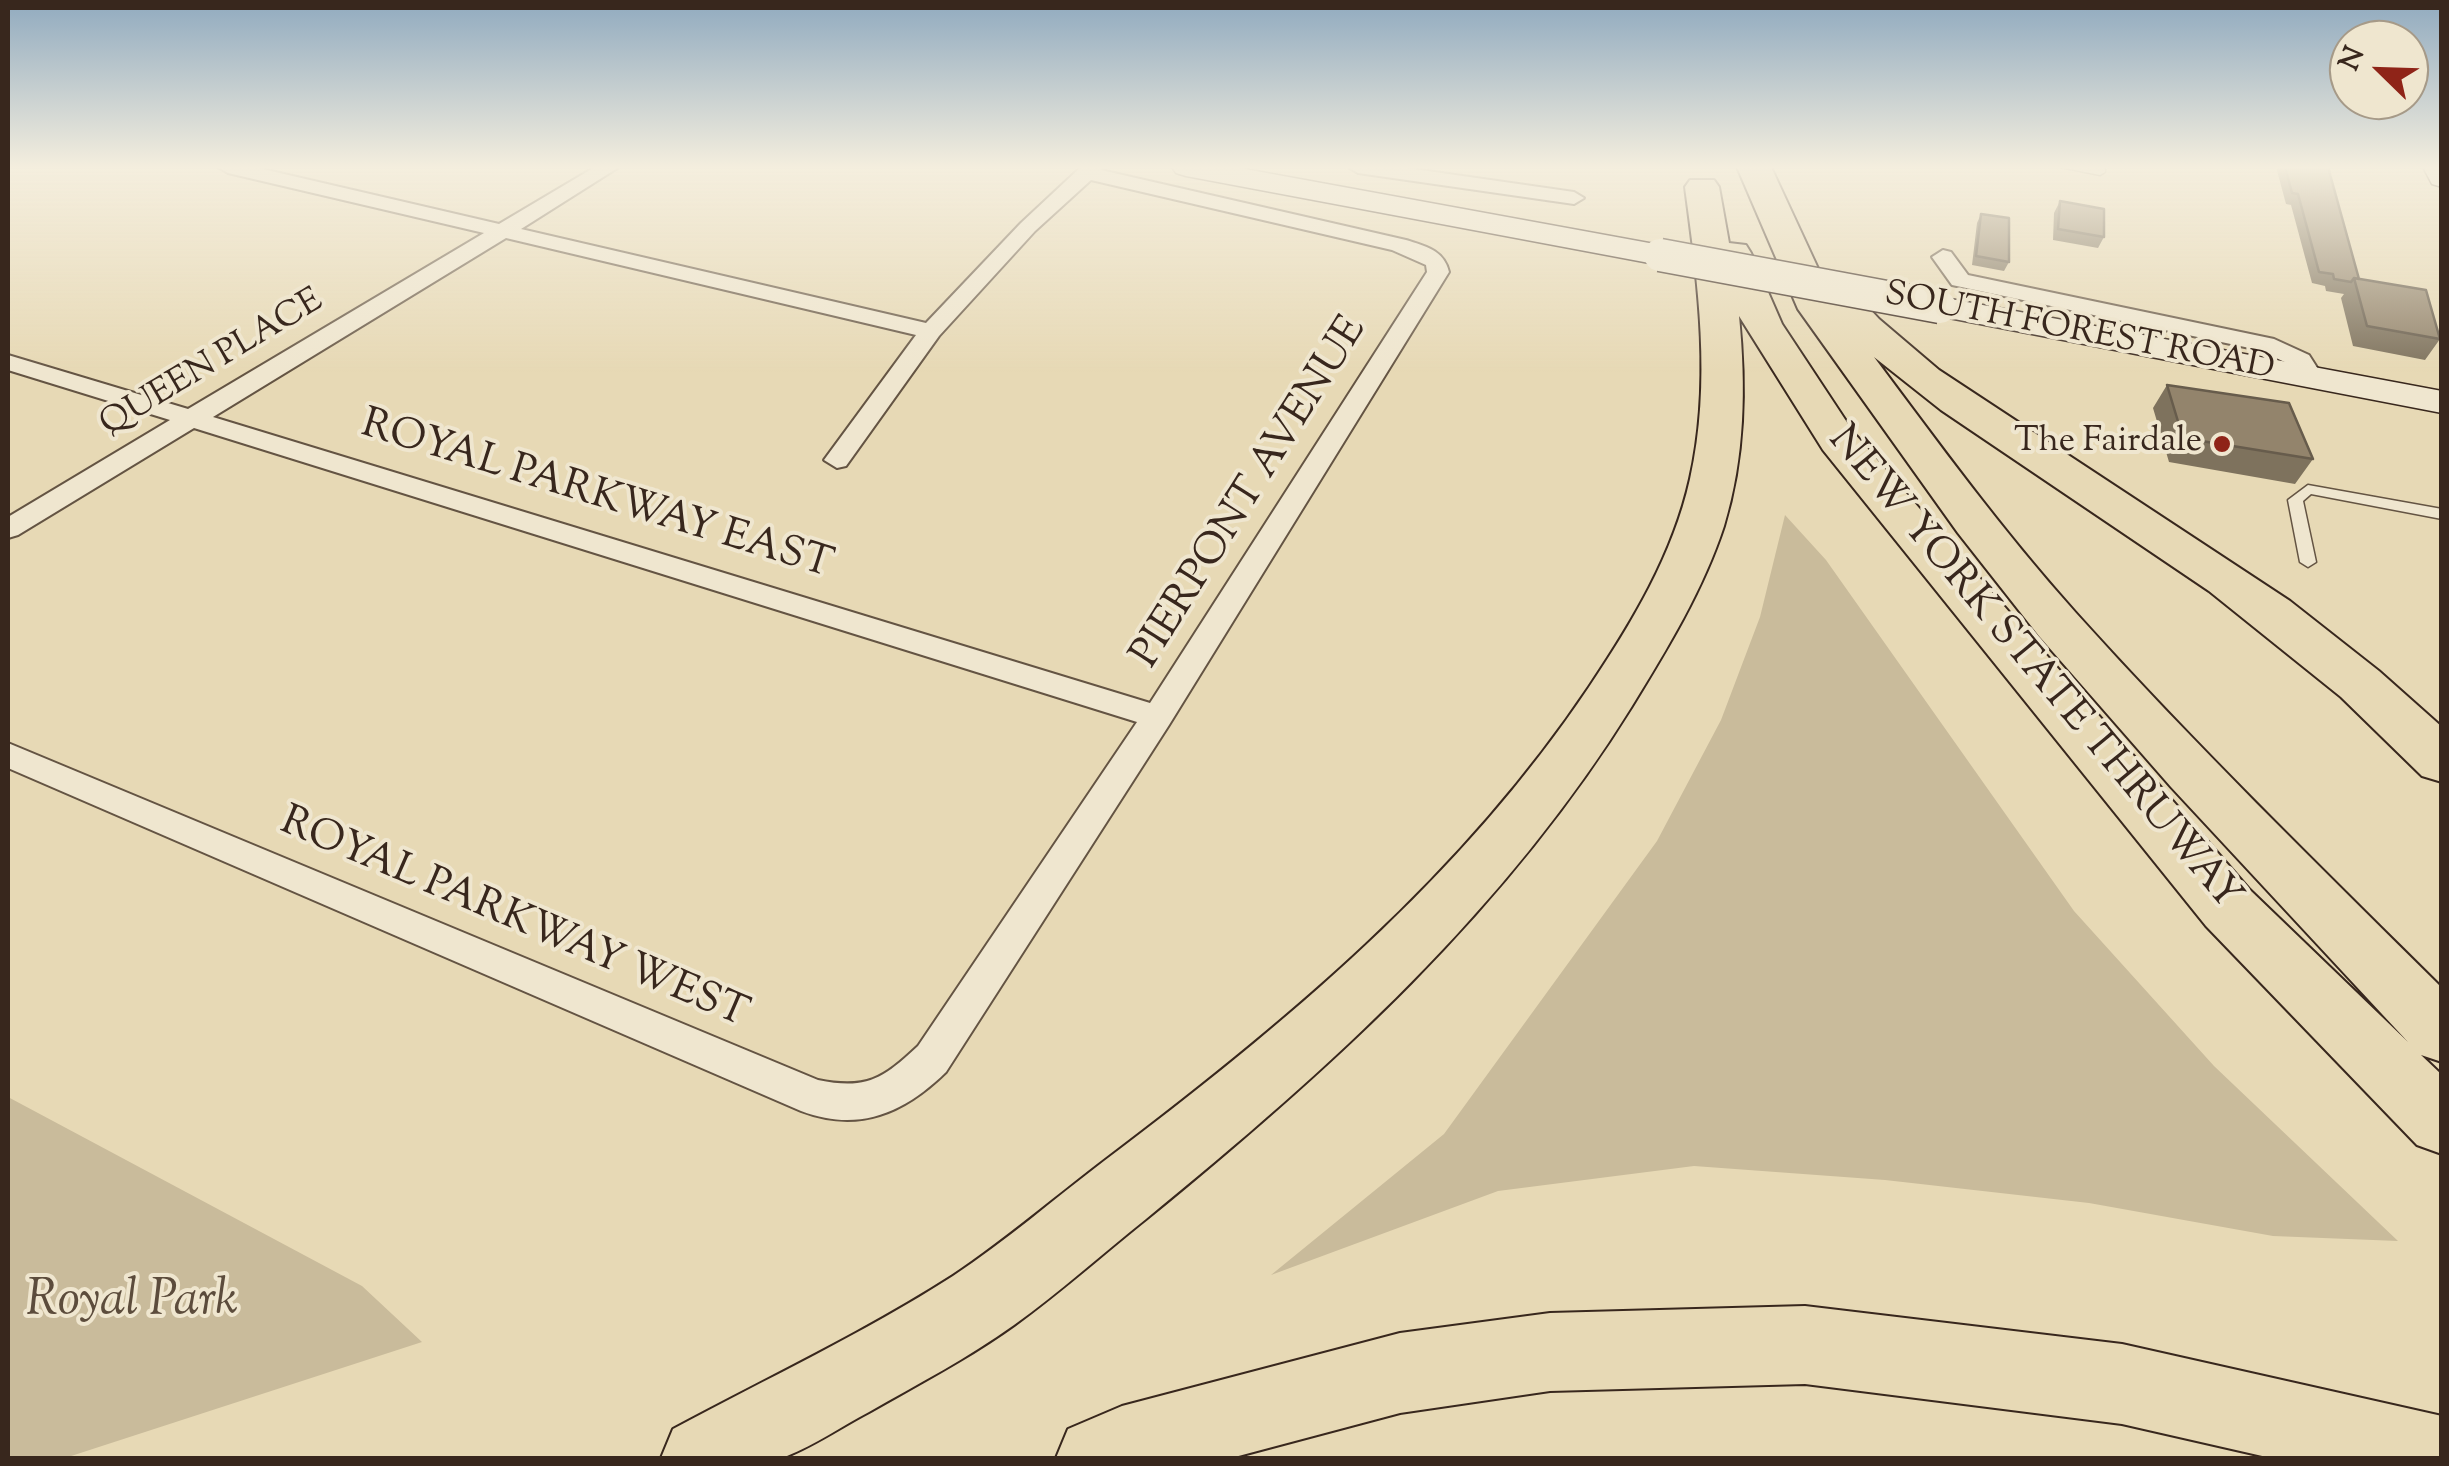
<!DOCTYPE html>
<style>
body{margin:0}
#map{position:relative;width:2449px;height:1466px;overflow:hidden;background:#e7d9b5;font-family:"Sorts Mill Goudy",serif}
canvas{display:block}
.frame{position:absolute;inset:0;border:10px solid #38271d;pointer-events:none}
.north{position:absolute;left:2329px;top:20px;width:100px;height:100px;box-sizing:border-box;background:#efe6cf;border:2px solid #a69a88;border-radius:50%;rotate:293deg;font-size:28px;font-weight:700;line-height:40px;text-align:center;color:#38271d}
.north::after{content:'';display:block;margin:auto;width:35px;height:45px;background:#8f2418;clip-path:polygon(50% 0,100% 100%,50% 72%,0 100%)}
</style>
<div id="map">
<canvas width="2449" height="1466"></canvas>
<div class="frame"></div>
<div class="north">N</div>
</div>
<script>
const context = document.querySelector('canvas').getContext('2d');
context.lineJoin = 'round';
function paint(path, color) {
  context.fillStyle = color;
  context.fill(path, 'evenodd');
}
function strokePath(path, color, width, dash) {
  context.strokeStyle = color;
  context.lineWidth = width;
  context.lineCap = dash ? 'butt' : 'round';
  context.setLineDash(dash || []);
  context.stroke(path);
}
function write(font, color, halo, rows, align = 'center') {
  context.font = font + ' "Sorts Mill Goudy",serif';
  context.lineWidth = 8;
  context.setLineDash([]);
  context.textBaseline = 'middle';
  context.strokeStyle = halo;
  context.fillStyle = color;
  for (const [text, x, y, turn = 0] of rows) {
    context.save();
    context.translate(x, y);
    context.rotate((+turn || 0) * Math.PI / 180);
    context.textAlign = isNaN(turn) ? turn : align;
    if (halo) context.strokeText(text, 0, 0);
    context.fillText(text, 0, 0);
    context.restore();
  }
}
paint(new Path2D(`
 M1785 515 1826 560 2074 911 2214 1066 2398 1241 2273 1236 2089 1203 1885 1180 1694 1166 1498 1191 1271 1275 1444 1134 1657 841 1721 720 1760 617Z
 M8 1097 362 1286 422 1342 65 1458H8Z`), '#c9bb9b');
const lane = new Path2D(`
 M2060 167H2105V172L2100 175Z
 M2308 485 2442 509V519L2311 494 2303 501 2316 562 2308 567 2300 562 2288 500Z`);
const street = new Path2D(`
 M218 167H254L499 224 595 167H619L521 229 926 323 1021 223 1081 167H1103L1101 170 1406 240C1425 246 1444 250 1449 272L1169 725 946 1072C904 1113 859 1133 801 1111L8 768V743L818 1080C866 1090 883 1079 918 1046L1137 722 194 428 18 535 8 538V517L170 420 8 370V355L188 409 484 233 228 173ZM1091 180 1392 250 1426 265 1427 272 1150 703 213 417 506 238 916 335 824 460 837 468 846 466 939 336 1035 231Z
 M1348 167H1400L1574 192 1584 198 1574 204 1358 173Z
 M1943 250 1951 252 1968 275 2274 339 2309 355 2323 377 2311 384 2302 382 2291 365 2259 350 1952 285 1932 257Z`);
const secondary = new Path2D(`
 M1172 167H1234L1660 245 1671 248 1676 255 1671 262 1660 265 1186 176 1176 173Z
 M2423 167H2442V187L2432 184Z
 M1940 297 2442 391V413L1928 314 1923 307 1928 300Z`);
const highway = new Path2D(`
 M1737 167H1771L1828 290 1839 287 1853 291 1879 319 1939 370 2290 601 2379 671 2442 727V782L2422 776 2341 697 2209 591 1941 410 1874 357C1939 444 2003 532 2076 613 2193 743 2318 865 2442 988V1062L2421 1055 2442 1075V1154L2417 1145 2206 926 1823 450 1739 316C1746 387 1745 457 1724 526 1703 590 1667 649 1632 706 1505 911 1331 1068 1146 1219 1102 1254 1060 1292 1014 1325 968 1358 918 1384 869 1412 842 1426 815 1445 787 1456 765 1465 689 1458 661 1458L673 1429C766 1379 864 1333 953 1276 1006 1241 1054 1199 1104 1161 1286 1024 1461 878 1589 687 1632 623 1673 555 1690 479 1712 382 1698 284 1685 187L1690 180H1714L1719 187 1729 243 1746 245 1751 253 1782 324 1854 433 2250 890 2408 1042 2171 787 2039 636 1958 533 1798 309Z
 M1805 1306 2122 1344 2442 1416V1458H2271L2122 1424 1805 1384 1550 1391 1400 1413 1231 1458H1056L1068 1429 1122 1406 1400 1333 1550 1313Z`);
strokePath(lane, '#645443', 3);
strokePath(street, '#645443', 4);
strokePath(secondary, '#38271d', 3);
strokePath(highway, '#38271d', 4);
paint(lane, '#efe6cf');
paint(street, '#efe6cf');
paint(secondary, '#efe6cf');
paint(highway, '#e7d9b5');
const secondaryBridge = new Path2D(`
 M1660 255 1940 307`);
strokePath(secondaryBridge, '#38271d', 35, []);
strokePath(secondaryBridge, '#efe6cf', 32);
paint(new Path2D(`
 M2276 167H2328L2359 279 2440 339 2425 360 2353 346 2341 298 2344 294 2326 291 2325 286 2312 283 2291 205 2286 204Z
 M2060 201 2104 237 2098 248 2053 240 2054 213Z
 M1981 214 2009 262 2004 271 1972 265 1977 223Z
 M2167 385 2313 459 2295 484 2169 462 2153 408Z`), '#7e725d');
const building = new Path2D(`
 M2285 167H2328L2359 279 2354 278 2351 282 2334 279 2333 274 2319 272 2298 194 2292 193Z
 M2060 201 2104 209V237L2058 229Z
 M1981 214 2009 218V262L1976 256Z
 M2354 278 2426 290 2440 339 2367 326Z
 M2167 385 2289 403 2313 459 2183 438Z`);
paint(building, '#93846c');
strokePath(building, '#675c4c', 2.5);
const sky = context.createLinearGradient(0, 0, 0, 372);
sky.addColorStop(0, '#90aabf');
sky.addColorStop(0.45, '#f4eede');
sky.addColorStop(1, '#f4eede00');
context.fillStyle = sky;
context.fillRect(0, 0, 2449, 372);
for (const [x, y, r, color] of [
 [2222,444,10,"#8f2418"]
]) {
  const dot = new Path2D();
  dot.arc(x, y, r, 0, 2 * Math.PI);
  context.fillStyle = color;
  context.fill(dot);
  strokePath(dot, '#efe6cf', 4);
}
write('35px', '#38271d', '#efe6cf', [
 ["SOUTH FOREST ROAD",2079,334,11],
 ["QUEEN PLACE",213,365,-31]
]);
write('35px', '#38271d', '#efe6cf', [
 ["The Fairdale",2202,444]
], 'right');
write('42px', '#38271d', '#efe6cf', [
 ["PIERPONT AVENUE",1252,494,-58],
 ["ROYAL PARKWAY EAST",596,498,17],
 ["NEW YORK STATE THRUWAY",2032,670,50],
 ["ROYAL PARKWAY WEST",513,921,23]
]);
write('italic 50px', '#5c4c3c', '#efe6cf', [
 ["Royal Park",132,1305]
]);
</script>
